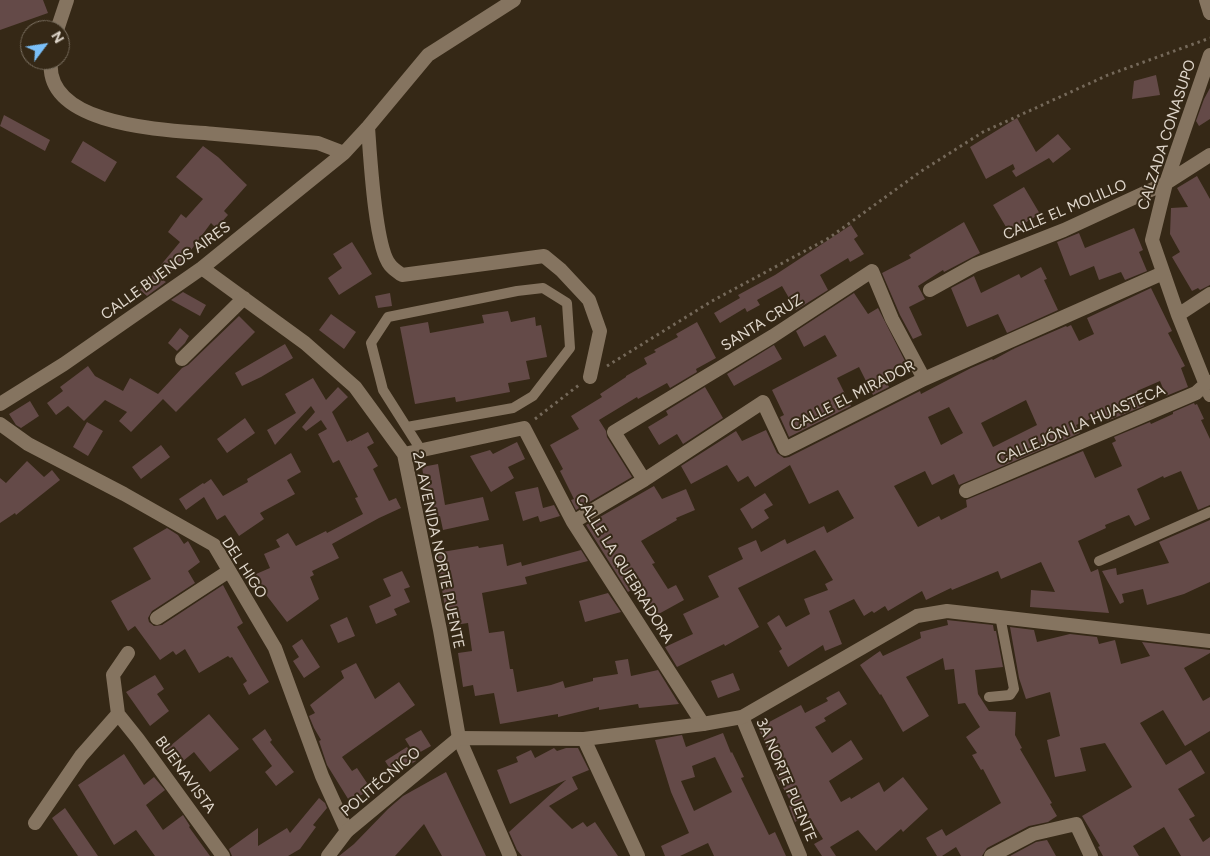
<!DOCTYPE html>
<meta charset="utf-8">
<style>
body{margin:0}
#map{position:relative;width:1210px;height:856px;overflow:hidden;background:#352816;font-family:Figtree,sans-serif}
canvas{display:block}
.north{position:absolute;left:20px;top:20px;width:50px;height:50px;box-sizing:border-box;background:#352816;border:1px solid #796e5f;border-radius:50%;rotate:59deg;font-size:14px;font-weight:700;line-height:20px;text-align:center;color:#e0d7cc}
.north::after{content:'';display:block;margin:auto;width:18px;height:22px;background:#7abff8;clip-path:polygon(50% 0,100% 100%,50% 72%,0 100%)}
</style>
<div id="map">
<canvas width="1210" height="856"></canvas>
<div class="north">N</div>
</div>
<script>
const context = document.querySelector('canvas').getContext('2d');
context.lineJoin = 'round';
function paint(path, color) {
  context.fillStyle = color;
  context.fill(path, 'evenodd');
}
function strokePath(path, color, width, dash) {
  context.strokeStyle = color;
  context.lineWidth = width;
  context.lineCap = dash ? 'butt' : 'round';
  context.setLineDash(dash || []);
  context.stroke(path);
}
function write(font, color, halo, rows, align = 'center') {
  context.font = font + ' Figtree,sans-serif';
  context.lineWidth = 4;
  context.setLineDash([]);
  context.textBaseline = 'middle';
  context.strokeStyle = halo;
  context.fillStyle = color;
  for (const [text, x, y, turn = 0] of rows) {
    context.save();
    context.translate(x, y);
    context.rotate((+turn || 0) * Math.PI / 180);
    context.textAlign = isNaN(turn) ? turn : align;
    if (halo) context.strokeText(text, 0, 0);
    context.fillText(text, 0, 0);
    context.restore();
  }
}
paint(new Path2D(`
 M0 0H43L48 13 0 30Z
 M1156 75 1160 95 1132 99 1134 81Z
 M1210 88V119L1199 126 1196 121 1204 99Z
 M4 115 50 140 45 151 0 126Z
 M1017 118 1036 152 1058 134 1071 149 1053 163 1049 158 1016 177 1012 171 1015 169 1013 164 986 179 970 147Z
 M83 141 117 162 105 182 71 162Z
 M203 146 218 157 247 185 224 211 228 215 216 228 211 223 191 250 163 280 166 282 147 296 140 290 180 242 168 232 181 214 186 218 203 199 176 177Z
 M1197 176 1210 199V285L1200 290 1198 288 1192 291 1172 257 1180 252 1170 234 1171 208 1188 207 1177 188Z
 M1024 187 1040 214 1009 232 993 205Z
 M964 222 980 253 944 272 943 270 918 286 925 299 909 307 922 335 913 339 900 315 882 273 911 258 909 255Z
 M851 225 858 236 854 239 864 254 850 262 848 258 820 275 828 290 796 310 782 286 757 300 760 305 747 312 745 308 720 323 714 313 740 298 738 295 775 275Z
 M1134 228 1143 250 1139 252 1147 271 1125 280 1121 272 1099 280 1094 266 1070 276 1057 242 1079 233 1085 248Z
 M352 242 372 274 339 295 328 278 342 268 333 254Z
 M1041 267 1047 279 1044 280 1058 310 1007 333 998 314 967 327 951 288 974 276 981 293 1019 274 1021 278Z
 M1151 288 1172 331 1168 333 1185 366 1181 368 1188 387 1166 396 1160 381 1137 391 1144 406 1107 421 1104 413 1076 425 1080 433 959 485 954 474 932 485 925 471 894 486 918 527 939 516 941 520 967 507 966 500 1083 451 1095 478 1122 466 1112 443 1116 441 1114 437 1150 422 1151 424 1173 414V412L1194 403 1195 405 1197 404 1204 419 1201 420 1210 439V505L1198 510 1181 471 1164 478 1163 476 1137 489 1150 519 1135 526 1129 515 1105 525 1106 528 1078 541 1091 572 1098 569 1109 613 1030 607 1031 590 1055 592 1041 562 1001 579 998 571 952 590 951 588 926 600 922 591 888 611 885 606 874 613 872 611 864 616 854 599 829 611 842 644 825 651 823 645 788 667 779 651 782 649 767 623 779 615 786 627 810 614 804 599 828 590 825 584 833 580 815 550 738 588 759 627 725 646 724 644 677 667 665 647 693 634 683 614 719 597 708 576 743 559 738 548 756 540 761 552 785 539 787 544 824 526 827 533 854 518 838 490 809 504 790 465 755 487 748 476 738 482 727 465 691 484 681 466 736 431 742 441 766 430 777 453 784 458 789 457 920 391 921 394 971 368 992 359 993 360 1015 348 1066 326 1067 327 1071 325 1079 341 1094 334 1087 318ZM1026 400 1037 425 993 447 981 423ZM949 407 963 433 941 445 928 417Z
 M183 292 206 305 200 316 171 300Z
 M390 293 392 306 378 308 375 296Z
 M854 293 868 314 878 308 906 363 895 369 898 375 886 381 889 387 873 395 859 367 837 378 851 406 789 437 780 417 784 415 772 390 837 356 825 335 804 347 796 331Z
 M508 311 511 322 535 317 536 326 541 325 547 357 526 361 530 379 508 383 510 392 456 402 455 397 415 404 400 327 428 322 430 333 484 323 482 315Z
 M331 314 356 332 344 349 319 330Z
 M239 316 255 332 176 412 163 399 131 432 119 421 127 412 105 400 84 421 68 406 56 415 47 403 63 391 60 387 88 366 95 376 123 391 130 378 158 394 182 368 188 365Z
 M697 322 716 358 696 369 697 372 670 388 667 383 638 399 637 397 599 420 606 431 607 437 632 477 576 510 571 500 574 499 560 471 563 469 550 445 579 429 571 416 602 397 600 394 626 377V376L647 364 644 358 656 352 654 350 678 337 676 334Z
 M180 328 189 336 185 343 177 351 168 343Z
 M285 344 293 358 261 377 242 386 235 373Z
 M774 345 782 359 734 386 727 374Z
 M313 378 326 400 338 387 348 397 332 412 347 442 351 440V441L368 432 374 443 367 447 378 466 373 469 389 501 396 498 401 508 379 518 332 544 339 558 312 571 314 575 310 577 319 599 287 622 267 596 256 574 270 568 264 554 280 547 276 540 288 533 296 546 326 531 327 533 363 514 355 498 358 497 339 460 333 463 318 434 327 429 321 420 306 431 302 427 315 412 311 406 275 445 267 430 296 413 285 394Z
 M705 387 723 418 683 444 677 434 659 445 648 427 668 415 666 411Z
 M30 401 39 416 21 428 16 425 9 414Z
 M245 418 255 433 227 453 217 439Z
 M87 422 103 431 88 456 73 447Z
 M517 442 525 459 508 467 514 478 491 492 470 456 490 450 493 454Z
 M161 445 170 457 141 479 132 467Z
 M291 453 301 472 287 480 295 494 260 513 264 519 239 536 225 515 217 520 204 497 186 510 179 499 203 483 204 484 211 479 223 496 248 482 247 479Z
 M27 461 44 477 52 470 60 480 16 515 15 513 0 523V478L6 483Z
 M438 464 445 505 483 497 489 520 443 530 440 516 430 518 422 467Z
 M654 486 662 499 686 489 695 510 676 518 677 520 641 541 655 563 652 564 668 589 676 585 684 600 655 616 638 586 628 592 586 525Z
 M538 487 543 508 554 505 560 516 540 522 538 516 523 521 515 492Z
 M765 493 773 505 764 510 769 518 752 529 740 509Z
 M1210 520V582L1184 594 1147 605 1143 589 1122 594 1124 602 1120 604 1102 571 1116 568 1117 575 1169 563 1159 542Z
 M167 528 178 535 184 544 188 541 200 562 188 571 195 583 152 611 148 618 149 622 154 626 162 625 223 585 243 623 237 627 269 682 249 695 243 684 247 681 232 657 230 658 228 656 199 673 185 649 176 655 173 651 160 660 135 626 128 631 111 601 151 579 133 548Z
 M503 544 507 566 521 562 522 566 581 550 588 561 525 577 527 584 482 593 489 633 504 631 510 669H513L517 692 551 685 563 681 565 688 593 681V678L618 674 615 661 628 659 631 676 658 670 679 704 639 708 638 704 599 710V707L558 717V714L500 724 494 693 475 696 473 685 463 687 458 653 472 651 468 623 448 626 436 553 478 546 479 548Z
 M402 571 410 587 404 589 410 602 394 609 397 615 376 624 369 606 391 596 383 579Z
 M608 593 621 612 585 622 579 601Z
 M347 617 355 636 338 643 330 625Z
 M947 620 993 625 994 631H996L1003 667 975 670 978 694 989 711 1016 712 1015 735 1022 748 1020 749 1052 803 1050 804 1057 816 1048 822 1029 826 987 848 982 856H961L956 847 942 856H937L926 838 942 829 946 836 1001 803 983 769 981 770 972 755 977 753 966 737 980 727 965 703 958 704 954 669 945 670 943 658 906 677 929 716 903 732 881 694 880 695 860 665 880 651 883 656 921 638 920 632 948 625Z
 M1010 627 1034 630 1037 642 1070 634 1097 637 1099 644 1115 640 1121 664 1150 656 1142 642 1210 650V653L1184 668 1203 701 1210 697V731L1185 746 1163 710 1140 723 1166 765 1191 750 1205 773 1178 789 1195 816 1189 819 1203 842 1210 837V856H1181L1164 827 1133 846 1139 856H1103L1098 847 1100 846 1082 816 1132 787 1105 743 1080 748 1086 771 1055 777 1047 740 1060 736 1050 692 1026 699 1019 678Z
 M302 639 320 667 304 678 293 661 299 657 292 646Z
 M356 663 375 699 399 682 415 705 342 757 352 771 357 768 371 789 350 802 327 765 319 741 321 740 314 728 309 716 315 713 310 705 344 678 341 671Z
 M733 673 740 690 718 698 711 681Z
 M155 675 164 689 157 694 169 711 150 726 126 692Z
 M839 691 847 704 824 718 826 721 815 727 832 753 851 740 863 759 829 781 841 802 850 797 851 799 879 782 884 792 903 777 928 809 903 832 901 829 876 851 858 830 830 847 836 856H822L814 844 823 839 810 818 806 820 804 817 795 822 789 806 792 804 776 775 781 772 766 746H767L758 728 801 705 805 713 828 701 826 698Z
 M209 714 239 749 210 772 194 752 177 766 164 751Z
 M265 729 272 740 270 742 294 772 276 786 265 772 272 766 252 739Z
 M421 730 431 746 415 755 405 739Z
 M723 733 731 753 732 752 744 777 741 778 769 835 775 832 786 856H714L708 843 680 856H665L661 846 689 833 671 792 655 740 682 735 686 747ZM715 757 732 792 694 811 681 781 695 777 692 766Z
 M407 747 416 761 394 775 385 761Z
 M554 748 557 751 566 748H578L589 770 572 777 578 789 549 806 572 829 583 822 587 827 595 822 618 856H522L517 850 509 832 566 780 510 804 497 770 518 762 516 757 531 750 535 758Z
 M124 754 144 785 154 777 165 790 146 805 163 830 183 815 190 826 189 827 210 856H155L136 830 114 845 78 785Z
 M446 772 486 856H442L424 824 395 856H339L354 844 388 809 403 796Z
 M319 798 325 803 327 808 313 825 316 827 300 849 288 856H232L229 849 258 828V846L287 828 290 833Z
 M65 808 98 856H78L52 818Z
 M1047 840 1056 856H1010L1036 842Z`), '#644a48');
strokePath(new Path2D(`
 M607 366 712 301 829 238 920 172 983 132 1108 75 1210 38
 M535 419 579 385`), '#75695a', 3, [2.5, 4]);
strokePath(new Path2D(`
 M407 427 513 408 533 396 570 348 567 303 543 288 517 291 388 317 371 343 383 390 421 450
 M1099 561 1210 512
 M989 697 1010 695 1014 689 1000 616`), '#857460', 10);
strokePath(new Path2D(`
 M1206 0 1210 13
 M57 30 67 0
 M1210 55 1166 183 1152 240 1178 315 1210 395
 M51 60C43 128 171 130 215 134 249 137 284 140 318 143L344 153
 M368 127C370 154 375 248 390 265 393 269 398 272 402 275L544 256 561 270 589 300 600 331 590 377
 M202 268 305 343 355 387 404 454 440 630 459 738 510 856
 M930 290 975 265 1064 230 1166 183 1210 155
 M1178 315 1210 294
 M182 359 244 298
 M0 404 64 364 202 268 344 153 368 127 428 55 514 0
 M0 424 28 444 124 494 214 545 275 648 322 776 347 831
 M404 454 524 428 573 522 703 724
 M644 480 614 432 773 336 872 271 892 319 924 379
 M966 491 1196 393 1206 384 1210 382
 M573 522 644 480 763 402 785 449 924 379 1163 273
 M157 618 229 571
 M118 714 138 739 223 856
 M118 714 113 675 128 653
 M742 717 800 856
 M584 739 638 856
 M35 823 81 756 118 714
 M991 856 1033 834 1076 824 1091 856`), '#857460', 14);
strokePath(new Path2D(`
 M328 856 347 831 459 738 584 739 703 724 742 717 917 616 947 611 1210 641`), '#857460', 14);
write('15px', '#e0d7cc', '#352816', [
 ["CALZADA CONASUPO",1167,135,-72],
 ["CALLE EL MOLILLO",1065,210,-23],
 ["CALLE BUENOS AIRES",166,271,-36],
 ["SANTA CRUZ",762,323,-32],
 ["CALLE EL MIRADOR",853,396,-27],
 ["CALLEJÓN LA HUASTECA",1081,425,-23],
 ["2A AVENIDA NORTE PUENTE",438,550,78],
 ["DEL HIGO",244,568,57],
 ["CALLE LA QUEBRADORA",624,569,58],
 ["BUENAVISTA",185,775,54],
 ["3A NORTE PUENTE",786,780,67],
 ["POLITÉCNICO",381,782,-40]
]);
</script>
